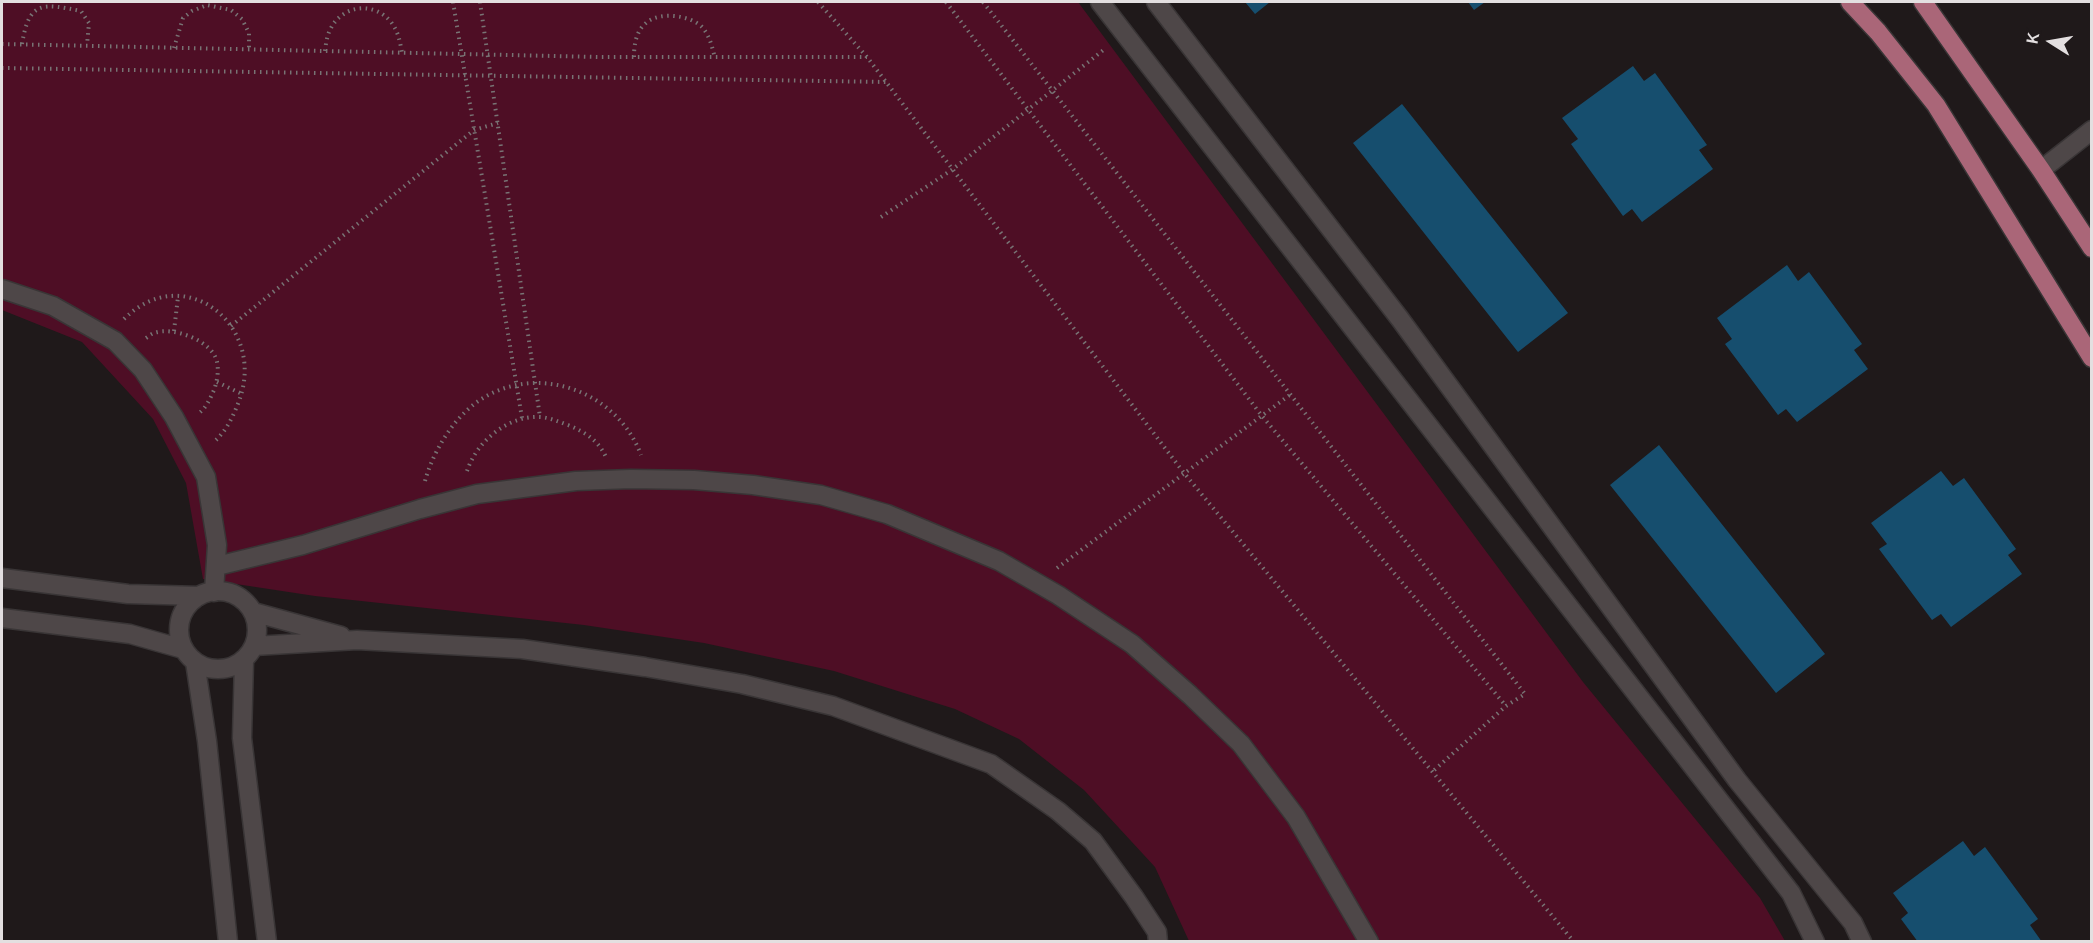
<!DOCTYPE html>
<style>
body{margin:0}
#map{position:relative;width:2093px;height:943px;overflow:hidden;background:#1f191a;font-family:Raleway,sans-serif}
canvas{display:block}
.frame{position:absolute;inset:0;border:3px solid #e3dfe0;pointer-events:none}
.north{position:absolute;left:2021px;top:12px;width:60px;height:60px;-webkit-text-stroke:4px #1f191a;paint-order:stroke;rotate:281deg;font-size:16px;font-weight:700;line-height:24px;text-align:center;color:#e3dfe0}
.north::after{content:'';display:block;margin:auto;width:21px;height:27px;background:#e3dfe0;clip-path:polygon(50% 0,100% 100%,50% 72%,0 100%)}
</style>
<div id="map">
<canvas width="2093" height="943"></canvas>
<div class="frame"></div>
<div class="north">K</div>
</div>
<script>
const context = document.querySelector('canvas').getContext('2d');
context.lineJoin = 'round';
function paint(path, color) {
  context.fillStyle = color;
  context.fill(path, 'evenodd');
}
function strokePath(path, color, width, dash) {
  context.strokeStyle = color;
  context.lineWidth = width;
  context.lineCap = dash ? 'butt' : 'round';
  context.setLineDash(dash || []);
  context.stroke(path);
}
paint(new Path2D(`
 M2 2H1078L1583 682 1760 898 1785 941H1189L1155 867 1084 790 1019 739 955 709 834 671 704 643 584 625 315 596 203 579 186 483 153 419 82 342 2 310Z`), '#4e0e25');
paint(new Path2D(`
 M1245 2H1270L1255 14Z
 M1468 2H1485L1474 10Z
 M1633 66 1644 81 1655 73 1707 145 1699 150 1713 169 1642 222 1632 209 1623 216 1571 144 1578 139 1562 118Z
 M1402 104 1568 313 1518 352 1353 143Z
 M1787 265 1798 281 1809 272 1862 344 1854 350 1868 369 1797 422 1786 409 1778 415 1725 344 1732 339 1717 318Z
 M1659 445 1825 654 1776 693 1610 485Z
 M1941 471 1953 486 1964 478 2016 549 2008 555 2022 574 1951 627 1941 614 1932 620 1879 549 1887 544 1871 523Z
 M1963 841 1974 856 1985 847 2038 919 2030 925 2042 942H1918L1901 919 1908 913 1893 893Z`), '#164e6e');
const minor = new Path2D(`
 M1100 2 1791 893 1815 942
 M1156 2 1400 319 1737 780 1853 923 1862 942
 M2041 170 2092 130
 M2 289 53 306 115 341 143 370 174 417 206 477 217 545 214 592
 M217 566 303 545 420 509 477 494 576 481 631 479 694 480 753 485 821 495 887 514 999 561 1058 595 1132 644 1190 695 1241 744 1296 817 1369 942
 M2 578 128 594 199 596
 M179 630a39 39 0 1 1 78 0a39 39 0 1 1-78 0Z
 M253 612 341 636
 M2 618 130 634 183 649
 M254 646 357 640 522 649 645 667 742 684 833 706 991 764 1058 811 1093 841 1134 897 1157 932 1158 942
 M244 660 242 738 267 942
 M195 662 207 741 228 942`);
const major = new Path2D(`
 M1850 2 1878 32 1936 105 2092 358
 M1923 2 2041 170 2092 248`);
strokePath(minor, '#393536', 21);
strokePath(major, '#393536', 21);
strokePath(new Path2D(`
 M453 2 522 418
 M480 2 540 417
 M818 2 867 57 1184 473 1574 942
 M946 2 1262 416 1506 706
 M983 2 1525 694 1506 706 1432 772
 M2 44 600 57H867
 M22 44C29 1 42 3 81 11L89 23 87 45
 M174 48 183 18 192 11 207 5 231 10 242 19 249 33V49
 M325 51C326 43 327 35 331 28 343 5 374 1 391 22 398 31 400 41 402 53
 M634 57C634 45 636 31 646 23 659 11 690 15 702 27 710 36 712 47 715 58
 M2 68 886 82
 M881 217 953 169 1106 48
 M124 319C185 258 271 328 237 406 232 419 225 432 215 441
 M231 326 474 130 498 123
 M174 331 178 297
 M146 338C149 336 151 334 154 333 173 326 213 341 217 362 219 371 217 382 214 390 210 399 206 408 199 413
 M217 382 242 394
 M467 471C477 441 508 415 541 417 551 418 559 422 568 425 585 432 598 440 606 457
 M425 481C433 452 452 420 477 402 535 361 617 390 641 455
 M1057 568 1291 394`), '#787374', 4, [1.5, 4.5]);
strokePath(minor, '#4e4748', 18);
strokePath(major, '#aa6678', 18);
</script>
